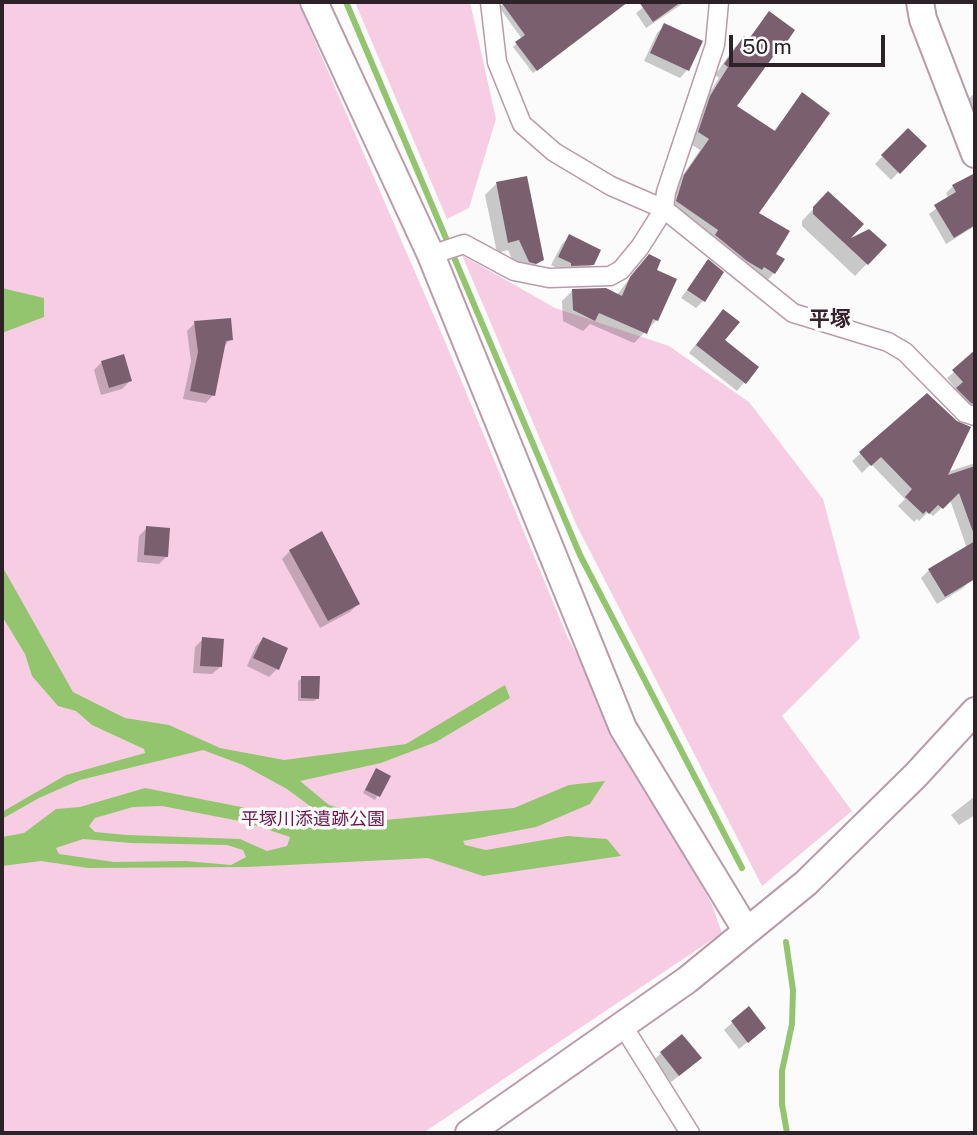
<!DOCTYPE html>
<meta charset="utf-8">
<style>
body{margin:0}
#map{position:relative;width:977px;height:1135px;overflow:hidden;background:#fbfbfb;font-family:"Public Sans",sans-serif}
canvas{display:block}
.frame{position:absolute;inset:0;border:4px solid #2d2228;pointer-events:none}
.scale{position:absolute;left:729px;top:35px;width:156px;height:32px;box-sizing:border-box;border:4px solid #2d2228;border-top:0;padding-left:9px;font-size:21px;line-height:24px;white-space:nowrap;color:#2d2228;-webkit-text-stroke:5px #fbfbfb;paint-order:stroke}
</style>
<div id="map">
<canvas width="977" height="1135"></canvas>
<div class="frame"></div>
<div class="scale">50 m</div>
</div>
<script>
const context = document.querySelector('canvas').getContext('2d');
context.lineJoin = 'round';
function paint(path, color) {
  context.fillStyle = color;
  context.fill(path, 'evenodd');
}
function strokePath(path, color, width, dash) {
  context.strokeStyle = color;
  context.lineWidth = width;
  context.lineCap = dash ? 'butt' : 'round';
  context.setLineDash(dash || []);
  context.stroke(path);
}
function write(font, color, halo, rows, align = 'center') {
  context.font = font + ' "Public Sans","Noto Sans JP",sans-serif';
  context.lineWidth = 7;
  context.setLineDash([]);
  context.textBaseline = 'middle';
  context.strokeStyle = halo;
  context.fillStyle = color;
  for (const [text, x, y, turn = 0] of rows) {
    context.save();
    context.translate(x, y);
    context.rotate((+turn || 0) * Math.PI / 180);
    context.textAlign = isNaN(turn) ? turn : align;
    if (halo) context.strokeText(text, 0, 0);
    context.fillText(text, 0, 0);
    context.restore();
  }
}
paint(new Path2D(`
 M2 2H298L444 339 568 638 712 905 722 933 423 1133H2Z
 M355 2H470L496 119 469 208 447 219Z
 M462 255 555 308 669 346 749 402 823 499 860 638 782 716 852 811 762 886 576 524Z`), '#f7cde4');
paint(new Path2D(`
 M2 288 44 298V317L2 333Z
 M2 566 73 692 125 718 169 725 220 748 284 760 406 744 505 685 510 698 436 742 381 763 300 781 329 805 385 820 514 808 569 785 605 781 590 804 536 827 463 841 465 845 486 850 567 836 607 839 621 856 483 876 428 858 247 867 88 868 41 861 2 866V837L24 833 56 809 80 807 145 788 297 818H308L314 809 287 789 243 765 203 750 80 780 39 798 2 819V812L66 775 145 753 144 749 92 725 76 711 58 706 32 676 25 654 2 616ZM162 806 245 822 290 837 287 846 267 851 240 839 127 835 95 832 89 826 95 818 133 807ZM83 839 131 843 227 845 243 850 246 857 231 865 185 861 114 862 59 854 56 848Z`), '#93c56e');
paint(new Path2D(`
 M505 2H623L624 3 533 73 513 47 522 39 499 7Z
 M650 2H685L646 28 636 13Z
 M770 14 781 47 734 107 773 132 802 95 757 213 773 254 774 273 764 284 667 211 674 188 700 150 689 143 700 108 719 78 715 75 734 48 745 38 747 40Z
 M665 25 701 42 687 70 680 78 644 61 657 33Z
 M975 93V129L962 105Z
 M908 130 924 146 891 180 875 164Z
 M975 175V226L946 244 929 214 949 199 946 193 953 186Z
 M496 184 542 259 531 270 518 273 508 250 497 253 485 195Z
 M828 193 862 224 844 244 869 231 884 246 855 276 802 226V221Z
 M570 236 593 264 584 272 563 271 551 265 562 244Z
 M708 261 703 301 696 308 681 298Z
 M638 267 654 271 657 320 634 343 590 324 583 331 563 321 562 301 573 290 617 295Z
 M716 319 723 340 757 367 737 391 689 353Z
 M195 323 231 339 223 347 213 395 206 403 183 399 191 361 187 331Z
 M975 354V386L972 388 975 391V410L951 396 957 390 947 378Z
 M102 362 130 381 122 389 101 395 94 370Z
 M927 395 947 472 975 463V555L970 557 950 500 933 516 928 512 919 521 917 519 914 522 898 506 905 499 871 464 862 473 852 461Z
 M147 528 167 556 159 564 137 562 139 536Z
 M290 551 358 604 350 612 320 628 282 559Z
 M929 570 971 580 963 588 937 604 921 578Z
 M203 639 220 667 212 674 193 673 195 647Z
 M263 639 277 669 269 677 247 666 256 646Z
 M302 678 318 698 314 701H298V681Z
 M376 770 388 777 375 800 363 793Z
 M975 796V815L959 825 951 815Z
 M748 1009 756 1035 739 1049 724 1030Z
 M661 1053 692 1066 671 1082 653 1061Z`), '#0003');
strokePath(new Path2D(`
 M346 2 580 555 742 868
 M786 942 793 990 792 1024 782 1071V1104L787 1133`), '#93c56e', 6);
paint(new Path2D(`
 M501 2H628L537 71 515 42 525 35Z
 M639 2H681L653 22Z
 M769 11 795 30 782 49 780 47 737 106 775 131 802 92 830 113 759 213 790 231 776 254 785 259 775 274 764 267 762 270 747 261 715 235 718 230 676 201 684 175 709 139 698 132 710 96 728 67 724 64 744 36 749 39Z
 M664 23 703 41 689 71 650 53Z
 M908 128 927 146 900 174 881 155Z
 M975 173V225L954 238 934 205 956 192 952 185Z
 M527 176 544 260 536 264 529 262 519 240 508 243 496 182Z
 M828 191 864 224 851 238 869 229 887 245 868 265 813 214V207Z
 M569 234 601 250 594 265 571 266V263L558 257Z
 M649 254 661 260 657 270 677 279 658 321 653 319 647 334 599 313 595 321 573 310 572 289 606 288 622 296 630 277Z
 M708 259 724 272 705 302 687 290Z
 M723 309 740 322 725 340 759 367 746 384 696 345Z
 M231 318 233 340 226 341 215 396 190 391 198 352 194 321Z
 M975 350V404L971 403 956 388 963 382 952 370Z
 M124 354 132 381 109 388 101 361Z
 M927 393 957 421 971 427 948 475 975 466V532H973L959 493 943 509 938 505 929 514 926 511 923 514 905 497 912 489 881 457 871 466 859 452Z
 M146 526 170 528 168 557 144 555Z
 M322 531 360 604 328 621 289 550Z
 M975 541V579L945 597 928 569Z
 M202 637 224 639 222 667 200 666Z
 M263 637 288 648 279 670 253 658Z
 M301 676H320L319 699 301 698Z
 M376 768 391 776 380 797 365 790Z
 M749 1006 766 1028 748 1043 731 1021Z
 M682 1034 702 1058 679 1076 660 1052Z`), '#7a606e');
const street = new Path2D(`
 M719 2 715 45 666 192 664 209 793 313 888 342 905 352 965 413 975 416
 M431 255 464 244 514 271 549 278 610 276 621 270 640 247 664 209 611 186 554 152 522 124 497 62 490 2
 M623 1026 690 1133`);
const secondary = new Path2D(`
 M314 2 431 255 623 728 746 930
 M920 2 923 19 975 154
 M469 1133 687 980 806 883 916 775 975 711`);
strokePath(street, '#b89cab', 21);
strokePath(secondary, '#b89cab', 30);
strokePath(street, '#fff', 18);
strokePath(secondary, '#fff', 26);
write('18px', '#68184d', '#fbfbfb', [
 ["平塚川添遺跡公園",313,819]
]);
write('bold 21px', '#37212d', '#fbfbfb', [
 ["平塚",830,320]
]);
</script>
